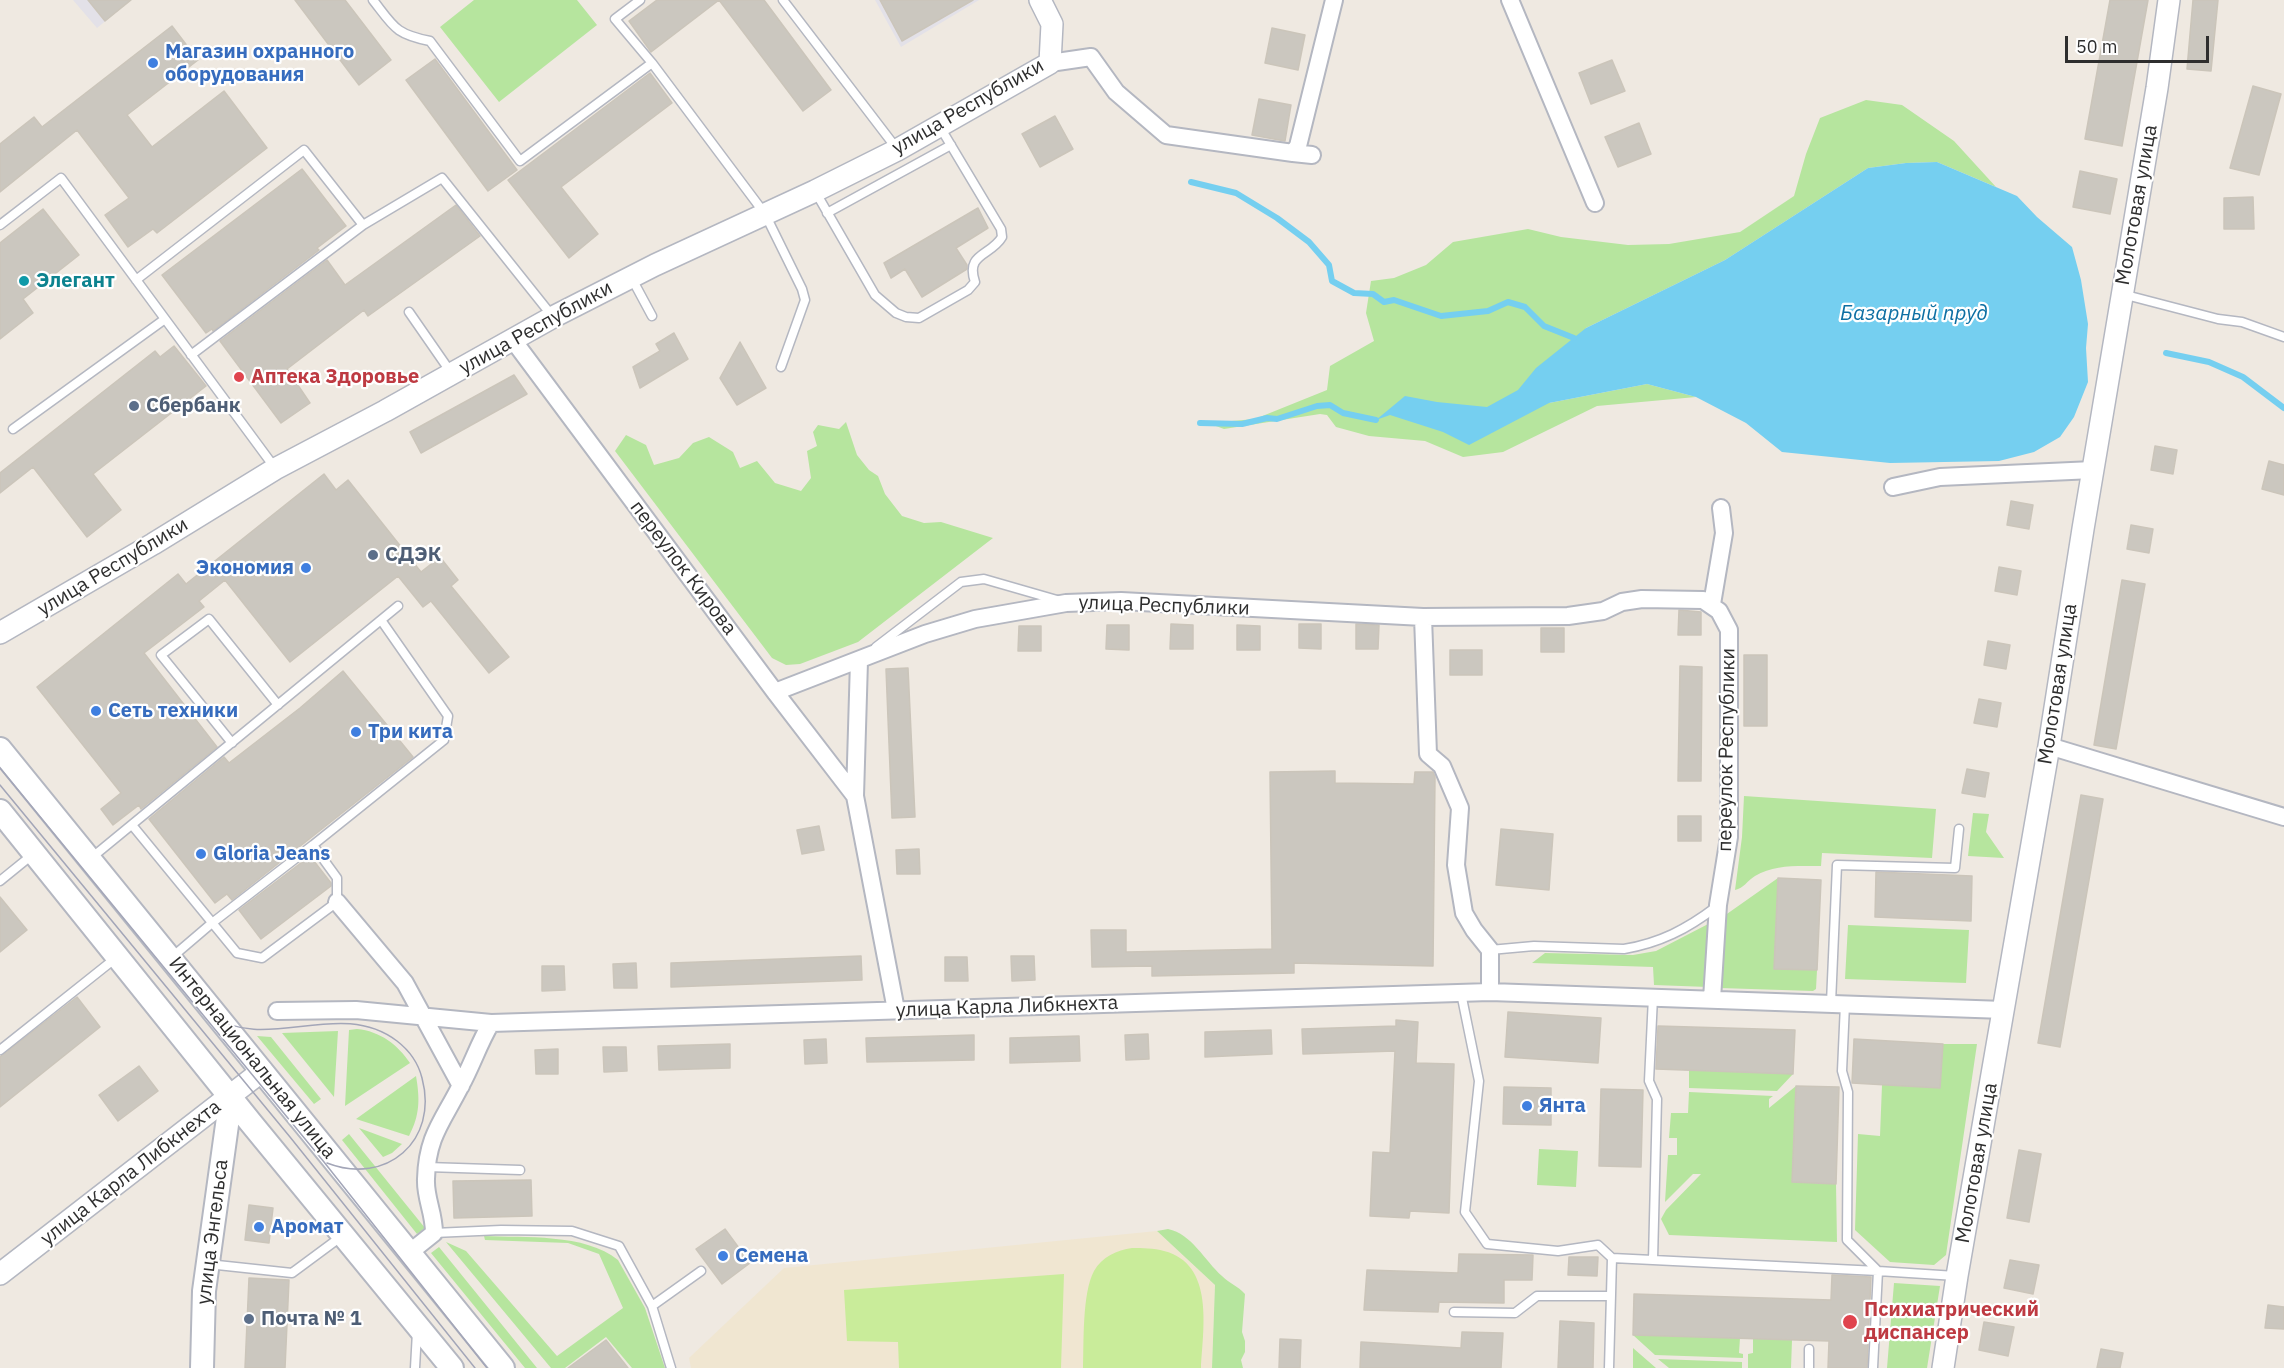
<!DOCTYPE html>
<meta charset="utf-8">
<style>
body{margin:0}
#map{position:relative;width:2284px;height:1368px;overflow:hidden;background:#efe9e1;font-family:"IBM Plex Sans",sans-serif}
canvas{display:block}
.scale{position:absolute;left:2065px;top:36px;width:144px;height:27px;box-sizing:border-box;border:3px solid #2e2e2e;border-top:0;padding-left:8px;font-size:18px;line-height:21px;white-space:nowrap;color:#2e2e2e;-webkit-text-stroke:4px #fff;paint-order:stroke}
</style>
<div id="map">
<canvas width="2284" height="1368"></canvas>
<div class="scale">50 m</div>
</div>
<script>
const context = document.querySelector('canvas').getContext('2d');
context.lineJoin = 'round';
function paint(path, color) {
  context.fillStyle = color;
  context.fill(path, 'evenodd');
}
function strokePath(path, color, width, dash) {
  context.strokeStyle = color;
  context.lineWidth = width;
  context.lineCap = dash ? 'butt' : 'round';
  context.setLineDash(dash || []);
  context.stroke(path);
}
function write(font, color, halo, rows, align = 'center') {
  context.font = font + ' "IBM Plex Sans",sans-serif';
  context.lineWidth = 4.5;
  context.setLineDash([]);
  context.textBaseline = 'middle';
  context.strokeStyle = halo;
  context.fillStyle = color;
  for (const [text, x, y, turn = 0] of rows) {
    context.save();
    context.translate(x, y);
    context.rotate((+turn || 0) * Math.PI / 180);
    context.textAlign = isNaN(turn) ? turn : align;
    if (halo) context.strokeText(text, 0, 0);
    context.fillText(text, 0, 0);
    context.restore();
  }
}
paint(new Path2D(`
 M73 0H131L97 28Z
 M875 0H979L901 47Z`), '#e3e1e8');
paint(new Path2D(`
 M1157 1231 1215 1285 1212 1368H691L689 1358 784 1268Z`), '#f0e6d1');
paint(new Path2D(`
 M474 0H577L597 25 499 102 440 27Z
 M1866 100 1902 105 1954 141 1996 187 1937 162 1906 163 1868 168 1725 260 1586 328 1549 403 1647 384 1696 397 1597 406 1503 452 1463 457 1425 441 1369 436 1336 427 1327 415 1320 414 1224 429 1208 423 1255 419 1327 390 1330 366 1374 341 1366 313 1371 281 1394 278 1426 265 1453 242 1528 229 1561 237 1628 245 1669 244 1740 232 1794 196 1806 154 1820 118Z
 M846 422 857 455 869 470 878 476 885 494 902 516 924 523 941 522 993 538 858 642 800 664 786 665 772 658 615 451 626 435 646 445 654 465 679 458 693 443 709 437 733 452 740 468 757 461 775 483 801 491 811 478 807 451 817 446 813 432 818 425 839 429Z
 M1744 796 1936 809 1932 858 1822 853 1821 866C1798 866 1775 864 1755 876 1747 881 1744 888 1735 890L1742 837Z
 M1973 813 1989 814 1986 832 2004 858 1968 856Z
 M1778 878 1774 969 1817 970 1816 989 1813 991 1720 988 1724 916Z
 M1712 922 1708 987 1654 985 1653 967 1532 963 1545 953 1633 955 1656 951Z
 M1848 925 1969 930 1966 983 1845 979Z
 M357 1029C380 1031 398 1045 410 1063L345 1106 349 1030Z
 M338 1031 334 1097 282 1033Z
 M257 1036 271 1037 321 1099 314 1104Z
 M1943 1044H1977L1946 1255 1934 1265 1890 1262 1855 1230 1858 1134 1880 1136 1882 1085Z
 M1689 1070 1793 1074 1777 1091 1689 1088Z
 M416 1076C420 1099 420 1115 409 1136L356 1119Z
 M1796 1086 1792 1182 1836 1184 1837 1242 1669 1235 1661 1219 1666 1210 1701 1174H1693L1665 1202 1668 1155H1677V1138H1669L1671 1113H1688L1689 1092 1773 1096 1769 1099V1108Z
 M359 1128 402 1144 392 1153 383 1157Z
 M349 1134 425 1228 417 1234 342 1140Z
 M1539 1149 1578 1151 1576 1187 1537 1185Z
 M1168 1229C1192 1234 1204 1260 1222 1276 1229 1283 1238 1286 1245 1294L1242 1332 1245 1341V1352L1241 1360 1243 1368H1212L1215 1285 1157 1231Z
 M484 1236C524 1238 585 1233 618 1260L645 1308 665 1368H632L606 1337 565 1368H551L446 1242 466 1251 557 1356 623 1308 599 1254 568 1243 485 1240Z
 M439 1247 537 1368H525L431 1253Z
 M1894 1283 1940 1286 1927 1368H1887Z
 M1633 1335 1740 1338 1739 1353 1743 1354V1358L1655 1355Z
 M1753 1338 1792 1340 1791 1368H1748V1354L1753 1353Z
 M1633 1348 1656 1368H1633Z
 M1658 1359 1742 1362V1368H1669Z`), '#b6e59e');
paint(new Path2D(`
 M1132 1248C1142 1248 1154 1248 1164 1251 1215 1264 1203 1329 1201 1368H1083C1084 1343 1082 1293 1094 1271 1102 1257 1117 1250 1132 1248Z
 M1064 1274 1061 1368H899L898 1342 847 1341 844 1290Z`), '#c9ec9a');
paint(new Path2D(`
 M1937 162 2017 196 2037 217 2072 247 2081 280 2088 324 2086 348 2088 382 2074 417 2060 437 2034 452 1999 461 1890 463 1782 452 1746 423 1696 397 1647 384 1549 403 1469 445 1443 432 1390 415 1376 420 1405 396 1437 402 1487 407 1518 390 1536 368 1586 328 1725 260 1868 168 1906 163Z`), '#75cff0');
strokePath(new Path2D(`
 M1191 182 1236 193 1277 218 1309 242 1329 265 1332 281 1354 293 1373 294 1384 302 1394 300 1441 316 1488 311 1508 302 1525 307 1544 326 1574 338
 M2166 353 2209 362 2243 377 2284 408
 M1200 423 1242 424 1267 418 1277 419 1317 406 1330 405 1343 413 1376 420`), '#75cff0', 6);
const building = new Path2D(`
 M88 0H131L105 21Z
 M295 0H345L391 60 359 85Z
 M657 0H719L651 52 629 21Z
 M719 0H764L831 90 803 111Z
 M880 0H973L902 41Z
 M2110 0H2148L2122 146 2085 139Z
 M2193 0H2218L2211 71 2187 69Z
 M172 26 198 60 127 115 152 147 224 91 267 148 157 233 153 229 128 247 105 215 129 198 77 130 0 192V144L34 117 42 127Z
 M1272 28 1305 35 1298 70 1265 63Z
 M435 59 517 170 488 191 406 80Z
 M1612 60 1625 91 1591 104 1579 73Z
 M650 73 672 103 561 187 598 234 569 258 508 180Z
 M2253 86 2281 94 2259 175 2230 168Z
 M1259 99 1291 105 1285 141 1252 135Z
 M1055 116 1073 149 1040 167 1022 134Z
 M1639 123 1651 154 1618 167 1605 137Z
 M302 169 346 226 317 248 319 250 213 331 212 329 206 333 162 275Z
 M2080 171 2117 179 2110 214 2073 207Z
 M2253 197 2254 229H2224V198Z
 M456 205 480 236 368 316 364 310 287 369 310 403 281 423 220 341 327 260 345 285Z
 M978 208 988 228 956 248 967 265V269L922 297 905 269 891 278 884 263Z
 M43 209 79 255 23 299 33 313 0 339V243Z
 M674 333 688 359 640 388 633 367 660 351 656 344Z
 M740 342 766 388 737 405 720 378Z
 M174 346 206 386 93 474 121 510 87 537 33 467 0 493V473L155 351 160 357Z
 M514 375 527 394 421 453 410 432Z
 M2155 446 2177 450 2173 474 2151 470Z
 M2269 461 2284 465V495L2262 489Z
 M324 474 336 490 348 480 421 572 440 557 458 580 451 586 509 657 489 673 431 601 423 607 398 576 290 662 225 580 199 601 204 607 144 653 217 747 141 809 139 805 113 825 101 809 121 793 37 687 178 574 186 584Z
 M2011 501 2033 505 2029 529 2007 525Z
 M2131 525 2153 529 2149 553 2127 549Z
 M1999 567 2021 571 2017 595 1995 591Z
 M2122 580 2145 584 2116 749 2094 745Z
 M1679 610 1701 612V635H1678Z
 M1171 624 1193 625V649H1170Z
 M1299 624H1321V649L1299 648Z
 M1356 624 1379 625 1378 649H1356Z
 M1107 625H1129V650L1106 649Z
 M1237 625 1260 626V650H1237Z
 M1019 626H1041V651H1018Z
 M1541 628H1564V652H1541Z
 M1988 641 2010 645 2006 669 1984 665Z
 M1450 650H1482V675H1450Z
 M1744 655H1767V726H1744Z
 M1680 666 1702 667 1701 781H1678Z
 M908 668 915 817 892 818 886 669Z
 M343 671 413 757 232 900 227 894 215 903 149 819 224 757 229 763 300 708Z
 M1979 699 2001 703 1997 727 1974 723Z
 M1967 769 1989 773 1985 797 1962 793Z
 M1335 771V783L1414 784 1415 772H1433L1435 777 1433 966 1294 963V973L1152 976V966L1092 967 1091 930H1126V952L1272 949 1270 772Z
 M2081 795 2103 799 2060 1047 2038 1043Z
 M1678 816H1701V841H1678Z
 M819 826 824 850 802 854 797 830Z
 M1501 829 1553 834 1549 890 1496 885Z
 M919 849 920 874H897L896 850Z
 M310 856 331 883V886L261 939 239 910Z
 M1876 872 1972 876 1971 921 1875 917Z
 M1778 878 1821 880 1817 970 1774 969Z
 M0 897 27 930 0 952Z
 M861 956 862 980 671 987V963Z
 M1011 956H1034L1035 980 1012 981Z
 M945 957H967L968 981H945Z
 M636 963 637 988H614L613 964Z
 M542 966H564L565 990 542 991Z
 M77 997 100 1027 0 1107V1057Z
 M1508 1012 1601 1018 1598 1063 1505 1057Z
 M1396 1020 1418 1022 1416 1063 1454 1064 1449 1213 1410 1211 1409 1218 1370 1216 1373 1152 1390 1153 1395 1051 1303 1054 1302 1029 1396 1026Z
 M1658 1026 1795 1030 1793 1074 1656 1069Z
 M1271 1030 1272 1054 1205 1057V1032Z
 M1148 1034 1149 1059 1126 1060 1125 1035Z
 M974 1035V1060L867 1062 866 1038Z
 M1079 1036 1080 1061 1010 1063V1038Z
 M826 1039 827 1063 805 1064 804 1040Z
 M1854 1039 1943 1044 1940 1088 1852 1083Z
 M730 1044V1068L659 1070 658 1046Z
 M603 1047H626L627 1071 604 1072Z
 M558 1049V1074H536L535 1050Z
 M139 1066 158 1091 118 1121 99 1095Z
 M1796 1086 1839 1087 1836 1184 1792 1182Z
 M1504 1087 1551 1088V1125L1503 1124Z
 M1601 1089 1643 1090 1641 1167 1599 1166Z
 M2019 1150 2041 1154 2029 1222 2007 1218Z
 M531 1180 532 1216 454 1218 453 1181Z
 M249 1205 273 1208 269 1243 245 1240Z
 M725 1229 750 1263 722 1284 696 1249Z
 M1459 1254 1533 1255 1532 1280H1504V1303L1439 1302 1438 1312 1364 1310 1367 1270 1458 1273Z
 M1569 1257H1598L1597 1276 1568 1275Z
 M2010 1260 2039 1265 2033 1294 2004 1288Z
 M1832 1275 1871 1277 1867 1368H1828L1829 1341 1633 1335 1634 1294 1831 1300Z
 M249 1278 289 1280 285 1368H245Z
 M2268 1305 2284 1307V1329L2265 1328Z
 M1560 1321 1594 1323 1593 1368H1558Z
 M1984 1322 2014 1327 2008 1356 1979 1350Z
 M1462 1332 1503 1333 1501 1368H1360L1361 1342 1461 1348Z
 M1280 1339 1301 1340 1300 1368H1279Z
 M606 1340 628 1368H568Z
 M2101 1349 2123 1353 2120 1368H2097Z`);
paint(building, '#cbc7bf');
strokePath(building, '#cbc5ba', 1.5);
const service = new Path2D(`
 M373 0C394 27 395 34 430 41L520 161 652 63
 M640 0 615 19 652 63 765 214 802 289 805 300 781 367
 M783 0 897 149
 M815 191 875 295 896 313 906 317 919 318 968 290 975 282C965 253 991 256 1002 237L1001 229 940 127
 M827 213 951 145
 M0 225 61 178 275 468
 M631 277 652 316
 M136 280 304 150 363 225
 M2122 294 2218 319 2242 322 2284 337
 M409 312 452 374
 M191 355 363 225 442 178 553 317
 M13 429 165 319
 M876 647 961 582 984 579 1057 600
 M232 743 161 655 209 619 278 705
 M132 825 237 953 262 958 337 902V878L313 845 444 740 448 716 381 620
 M90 859 398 606
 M0 881 32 855
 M1490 950 1534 946 1624 949C1660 943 1687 929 1716 907
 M171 958 212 923 313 845
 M1461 993 1479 1081 1465 1212 1487 1244 1558 1251 1598 1245 1612 1258
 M1653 997 1649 1081 1657 1099 1653 1260
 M1831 1003 1837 865 1955 868 1959 829
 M1845 1004 1842 1071 1848 1092 1847 1240 1878 1271 1956 1276
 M0 1050 117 957
 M427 1167 520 1170
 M434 1233 501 1230 572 1231 619 1246 652 1306 671 1368
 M208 1264 292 1273 342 1236
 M652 1306 701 1271
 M1454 1312 1515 1313 1537 1296H1611
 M415 1368 417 1332
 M1609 1368 1612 1258 1878 1271 1873 1368
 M1809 1368V1349`);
const minor = new Path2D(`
 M1510 0 1595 203
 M1050 63 1091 57 1116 92 1166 135 1293 153
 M1312 155 1293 153 1298 146 1334 0
 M513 340 775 692 855 796 896 1010
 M1893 487 1940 477 2093 470
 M1712 604 1724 533 1721 508
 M1423 617 1568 616 1603 611 1622 602 1642 599 1703 600 1719 611 1729 630V837L1718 905 1712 999
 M775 692 925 634 975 619 1066 603 1121 601 1423 617 1428 754 1442 766 1460 808 1456 865 1464 913 1474 930 1490 950V992
 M2049 746 2284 817
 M855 796 859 661
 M337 902 405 983 461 1086
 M277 1011 356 1010 491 1023 1490 992 2004 1010
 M409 1253 434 1233C434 1212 425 1198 426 1179 427 1136 443 1121 461 1085 472 1065 479 1043 491 1023`);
const tertiary = new Path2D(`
 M0 633 153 544 275 469 385 411 553 317 655 265 815 191 897 150 1050 63 1052 24 1040 0
 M0 1274 262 1071
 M1943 1368 1957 1276 2049 746 2083 529 2157 88 2169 0`);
const secondary = new Path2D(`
 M0 749 503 1368
 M0 811 251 1123 452 1368
 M202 1368 204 1291 231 1096`);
strokePath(service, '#b4b7c1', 11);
strokePath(minor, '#b4b7c1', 20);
strokePath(tertiary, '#b4b7c1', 24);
strokePath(secondary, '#b4b7c1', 26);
strokePath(service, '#fff', 8);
strokePath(minor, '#fff', 16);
strokePath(tertiary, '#fff', 21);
strokePath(secondary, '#fff', 22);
strokePath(new Path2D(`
 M0 768 324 1162 487 1368
 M0 785 290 1137 475 1368
 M210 1015C267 1054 339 997 397 1041 410 1051 418 1062 422 1078 439 1141 386 1186 327 1163`), '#a3a6b8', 1.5);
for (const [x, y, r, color] of [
 [153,63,6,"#3f7fe0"],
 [24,281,6,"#0f9aa8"],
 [239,377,6,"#e0444e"],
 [134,406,6,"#5c6f8a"],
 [373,555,6,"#5c6f8a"],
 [306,568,6,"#3f7fe0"],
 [96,711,6,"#3f7fe0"],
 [356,732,6,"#3f7fe0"],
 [201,854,6,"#3f7fe0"],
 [1527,1106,6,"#3f7fe0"],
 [259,1227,6,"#3f7fe0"],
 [723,1256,6,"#3f7fe0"],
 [249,1319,6,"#5c6f8a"],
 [1850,1322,8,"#e0444e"]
]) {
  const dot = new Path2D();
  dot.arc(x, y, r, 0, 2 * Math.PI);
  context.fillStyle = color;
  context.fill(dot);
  strokePath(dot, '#fff', 2);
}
write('bold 20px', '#366cbe', '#fff', [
 ["Магазин охранного",165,52],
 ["оборудования",165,75],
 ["Экономия",294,568,"right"],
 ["Сеть техники",108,711],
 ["Три кита",368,732],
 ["Gloria Jeans",213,854],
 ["Янта",1539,1106],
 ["Аромат",271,1227],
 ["Семена",735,1256]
], 'left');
write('20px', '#2e2e2e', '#fff', [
 ["улица Республики",968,107,-30],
 ["Молотовая улица",2137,205,-80],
 ["улица Республики",536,328,-29],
 ["улица Республики",113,567,-31],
 ["переулок Кирова",683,568,53],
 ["улица Республики",1164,606,2],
 ["Молотовая улица",2058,684,-81],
 ["переулок Республики",1727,750,-89],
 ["улица Карла Либкнехта",1007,1007,-2],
 ["Интернациональная улица",252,1058,51],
 ["Молотовая улица",1977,1163,-80],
 ["улица Карла Либкнехта",131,1173,-38],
 ["улица Энгельса",213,1232,-83]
]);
write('bold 20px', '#0d838f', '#fff', [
 ["Элегант",36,281]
], 'left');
write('bold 20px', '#be3a42', '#fff', [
 ["Аптека Здоровье",251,377],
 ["Психиатрический",1864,1310],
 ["диспансер",1864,1333]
], 'left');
write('bold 20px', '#4e5e75', '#fff', [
 ["Сбербанк",146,406],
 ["СДЭК",385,555],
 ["Почта № 1",261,1319]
], 'left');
write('italic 21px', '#0d6fa3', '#fff', [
 ["Базарный пруд",1914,314]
]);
</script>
